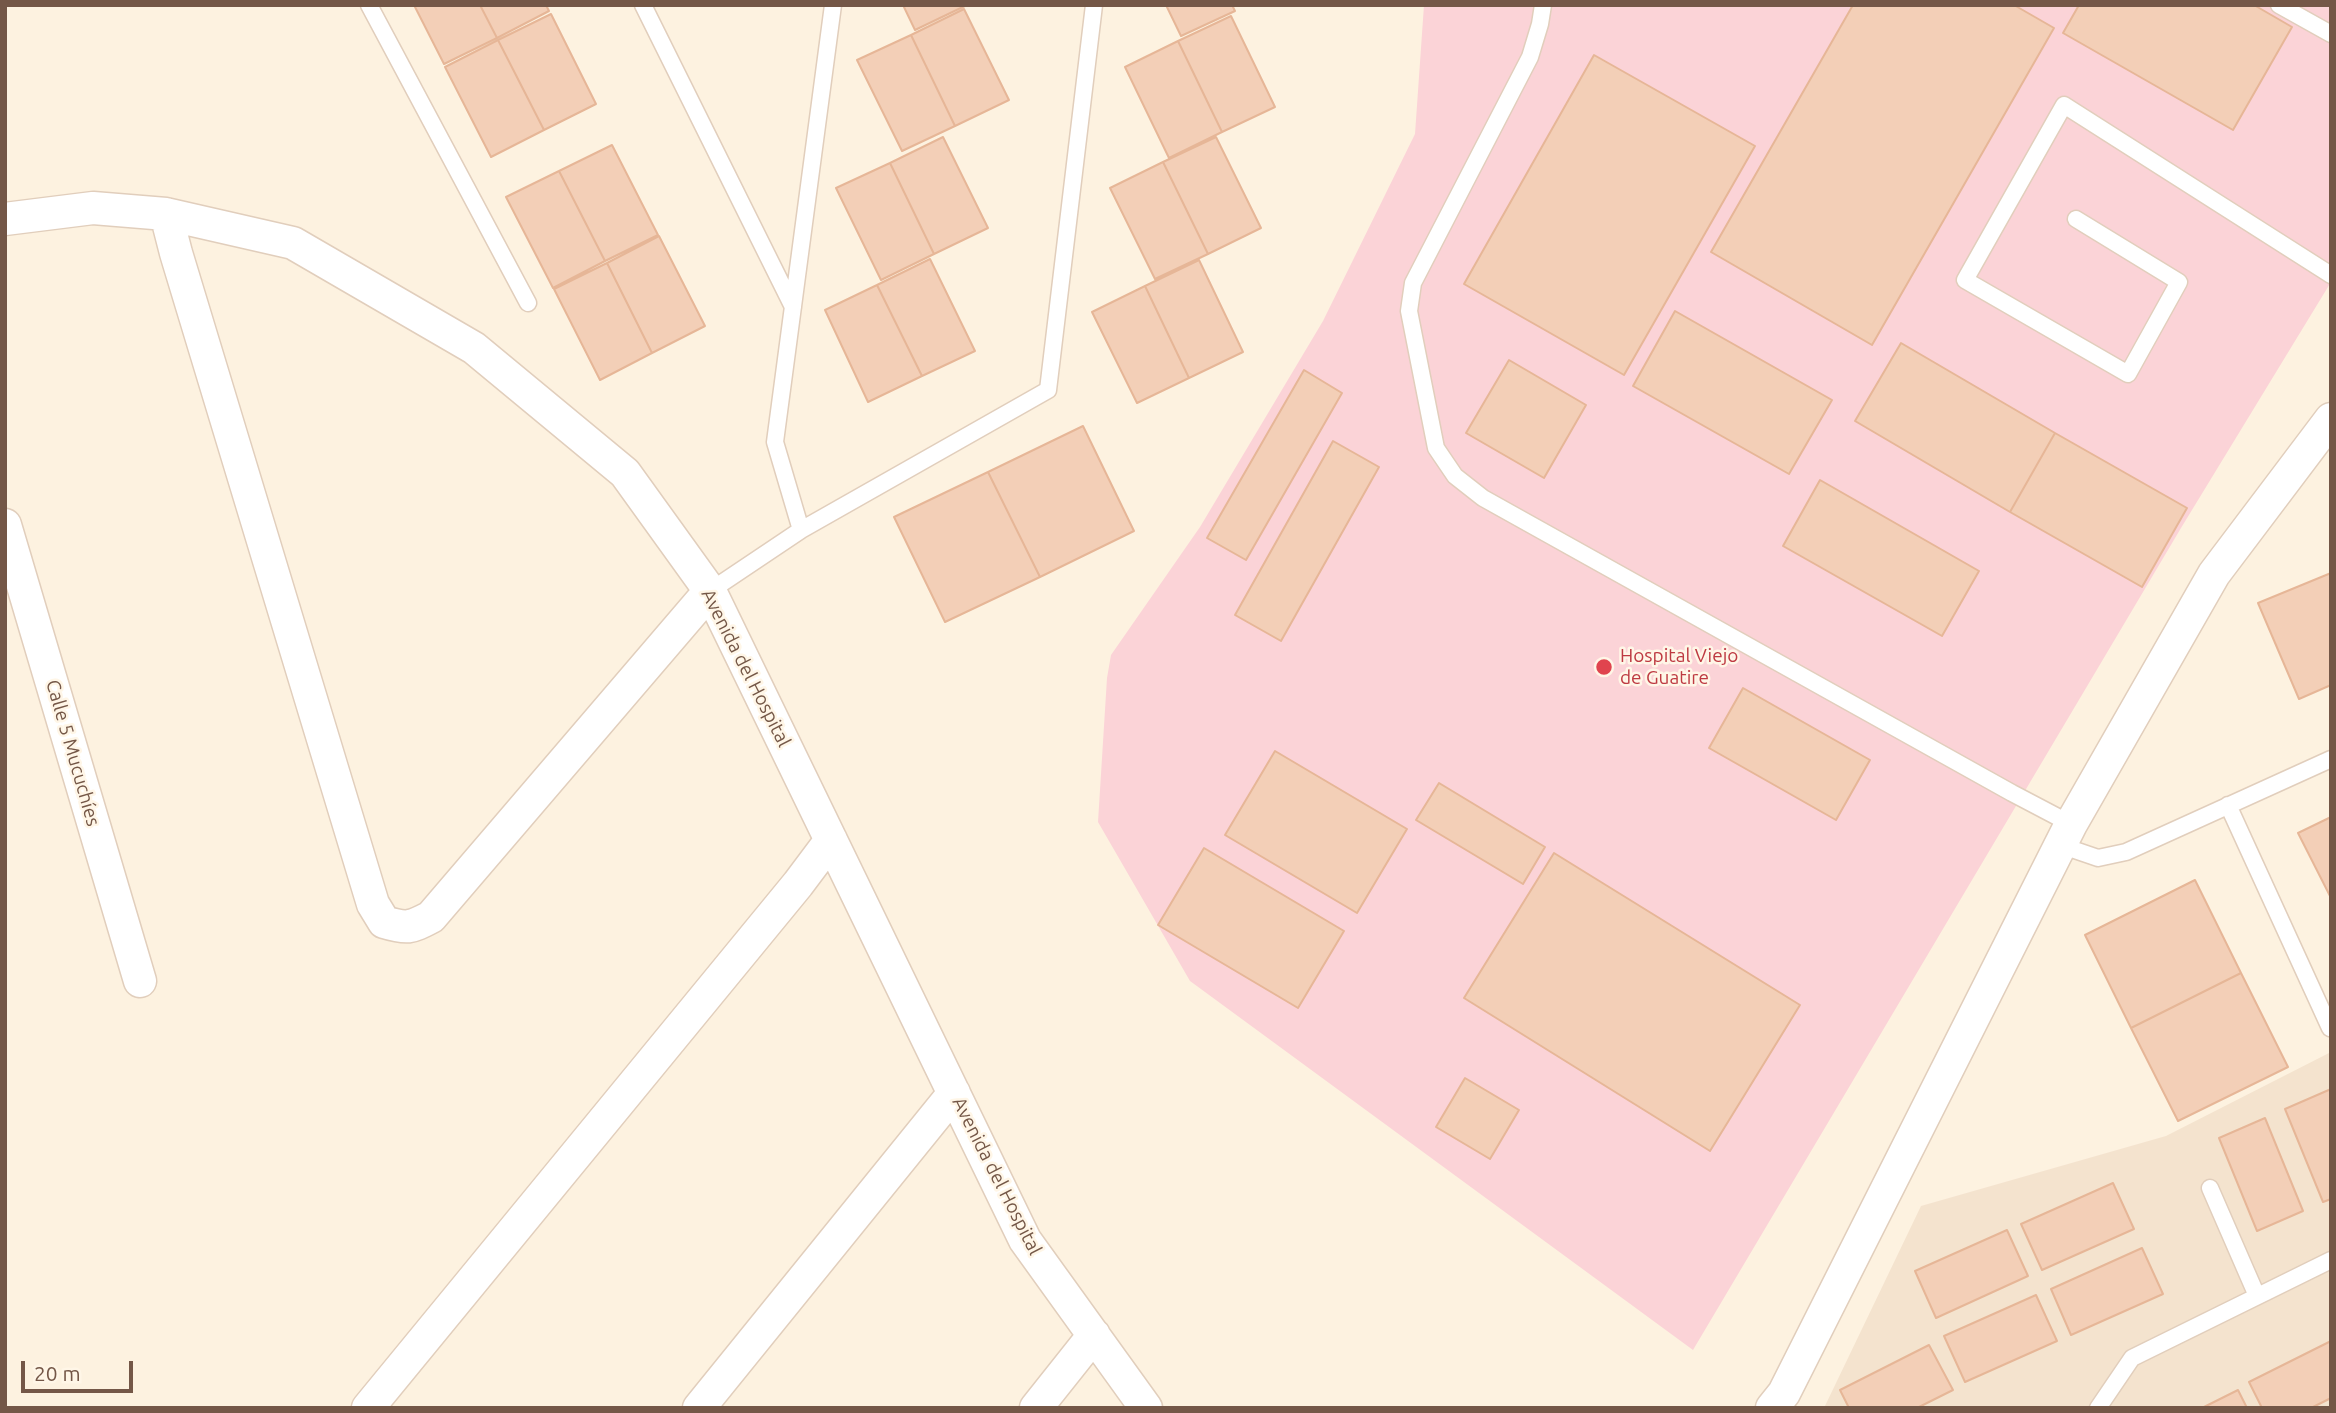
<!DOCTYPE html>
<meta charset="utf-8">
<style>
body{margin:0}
#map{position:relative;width:2336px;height:1413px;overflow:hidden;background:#fdf2e0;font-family:Ubuntu,sans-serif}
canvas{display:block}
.frame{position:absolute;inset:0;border:7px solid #745747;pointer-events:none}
.scale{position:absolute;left:21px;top:1361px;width:112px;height:32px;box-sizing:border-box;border:4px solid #745747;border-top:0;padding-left:9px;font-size:21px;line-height:24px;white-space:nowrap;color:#745747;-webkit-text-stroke:5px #fff6e7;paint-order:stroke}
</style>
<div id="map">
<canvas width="2336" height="1413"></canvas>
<div class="frame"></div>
<div class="scale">20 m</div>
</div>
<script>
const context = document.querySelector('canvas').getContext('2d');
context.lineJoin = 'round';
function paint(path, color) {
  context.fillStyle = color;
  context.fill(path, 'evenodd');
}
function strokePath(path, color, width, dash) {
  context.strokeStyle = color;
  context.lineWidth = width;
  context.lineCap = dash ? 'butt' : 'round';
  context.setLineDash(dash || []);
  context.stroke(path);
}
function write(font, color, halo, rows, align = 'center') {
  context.font = font + ' Ubuntu,sans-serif';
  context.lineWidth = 5;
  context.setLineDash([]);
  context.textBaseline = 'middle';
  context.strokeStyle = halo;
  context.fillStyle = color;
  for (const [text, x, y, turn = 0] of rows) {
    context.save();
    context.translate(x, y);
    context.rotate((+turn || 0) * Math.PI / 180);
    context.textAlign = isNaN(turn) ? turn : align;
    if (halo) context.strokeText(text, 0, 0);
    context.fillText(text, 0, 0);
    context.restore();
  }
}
paint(new Path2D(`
 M2331 1052V1408H1824L1921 1206 2166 1136Z`), '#f4e3ce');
paint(new Path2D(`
 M1424 5H2331V282L2181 528 1693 1350 1190 981 1098 822 1107 678 1111 655 1200 527 1323 321 1415 134Z`), '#fbd3d7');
const building = new Path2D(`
 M414 5H480L497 38 444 64Z
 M480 5H546L549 11 497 38Z
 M903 5H967L915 30Z
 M1166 5H1232L1235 11 1181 36Z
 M1853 5H2014L2054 28 1872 345 1711 252Z
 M2079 5H2254L2292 27 2233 130 2063 33Z
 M964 9 1009 100 955 126 911 35Z
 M551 14 596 104 544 130 498 40Z
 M1231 16 1275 107 1222 132 1178 41Z
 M911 35 955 126 902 151 857 60Z
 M498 40 544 130 491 157 445 67Z
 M1178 41 1222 132 1169 158 1125 67Z
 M1594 55 1755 146 1624 375 1464 284Z
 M943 137 988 228 934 254 890 163Z
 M1216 137 1261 228 1208 254 1163 162Z
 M612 145 658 235 605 261 559 171Z
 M1163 162 1208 254 1155 279 1110 188Z
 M890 163 934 254 881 280 836 188Z
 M559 171 605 261 553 288 506 197Z
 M659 236 705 326 652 353 607 263Z
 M930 259 975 351 922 376 877 285Z
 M1199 260 1243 352 1189 378 1145 286Z
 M607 263 652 353 600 380 554 289Z
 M877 285 922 376 868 402 825 310Z
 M1145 286 1189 378 1137 403 1092 312Z
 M1675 311 1832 400 1789 474 1633 386Z
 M1901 343 2055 433 2010 512 1855 421Z
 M1509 360 1586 405 1544 478 1466 433Z
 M1304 370 1342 393 1246 560 1207 538Z
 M1083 426 1134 531 1040 577 988 472Z
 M2055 433 2187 508 2142 587 2010 512Z
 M1333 441 1379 467 1281 641 1235 615Z
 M988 472 1040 577 945 622 894 517Z
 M1820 480 1979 571 1942 636 1783 546Z
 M2331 573V685L2299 699 2258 603Z
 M1743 688 1870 760 1836 820 1709 748Z
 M1275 751 1407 829 1357 913 1225 835Z
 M1439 783 1545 847 1523 884 1416 820Z
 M2331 817V898L2298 833Z
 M1204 848 1344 931 1298 1008 1158 925Z
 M1554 853 1800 1005 1710 1151 1464 998Z
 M2195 880 2241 973 2131 1028 2085 935Z
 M2241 973 2288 1067 2178 1121 2131 1028Z
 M1465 1078 1519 1110 1490 1159 1436 1127Z
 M2331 1089V1199L2323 1202 2285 1109Z
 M2265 1118 2303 1211 2257 1231 2219 1138Z
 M2113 1183 2134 1229 2042 1270 2021 1224Z
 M2007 1230 2028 1276 1936 1318 1915 1271Z
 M2142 1248 2163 1294 2071 1335 2051 1289Z
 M2036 1295 2057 1341 1965 1382 1944 1336Z
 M2331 1341V1398L2311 1408H2262L2249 1382Z
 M1929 1345 1953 1390 1917 1408H1849L1840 1390Z
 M2238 1390 2247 1408H2202Z`);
paint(building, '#f3cfb7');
strokePath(building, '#e6b697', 2);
const lane = new Path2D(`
 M369 5 528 303
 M643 5 793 307
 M1543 5 1540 24 1530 57 1413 283 1409 311 1436 448 1455 476 1483 498 2012 793 2071 824
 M2279 5 2331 34
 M2076 219 2179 282 2128 374 1965 280 2064 105 2331 275
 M801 530 775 442 833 5
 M710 591 801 530 1048 390 1094 5
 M2228 805 2330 1028
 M2060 845 2098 858 2126 852 2331 759
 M2210 1188 2257 1296
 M2098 1408 2132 1358 2331 1260`);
const street = new Path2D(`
 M166 214 176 253 373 904 384 922C407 929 410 928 431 917L710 591
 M5 219 93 208 166 214 293 243 474 348 625 473 710 591 1025 1240 1146 1408
 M5 525 140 981
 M368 1408 798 884 831 840
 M699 1408 954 1093
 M1036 1408 1094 1335
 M1772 1408 1784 1393 2071 824 2214 574 2331 419`);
strokePath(lane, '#e1cebc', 19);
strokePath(street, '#e1cebc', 35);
strokePath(lane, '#fff', 16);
strokePath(street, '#fff', 32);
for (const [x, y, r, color] of [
 [1604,667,9,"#e0444e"]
]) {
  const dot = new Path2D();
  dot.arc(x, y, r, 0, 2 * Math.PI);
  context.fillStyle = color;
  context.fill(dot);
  strokePath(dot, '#fff6e7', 2.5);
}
write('19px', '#be3a42', '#fff6e7', [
 ["Hospital Viejo",1620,656],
 ["de Guatire",1620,678]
], 'left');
write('19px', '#745747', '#fff6e7', [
 ["Avenida del Hospital",746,668,63],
 ["Calle 5 Mucuchíes",73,753,74],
 ["Avenida del Hospital",997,1176,63]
]);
</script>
